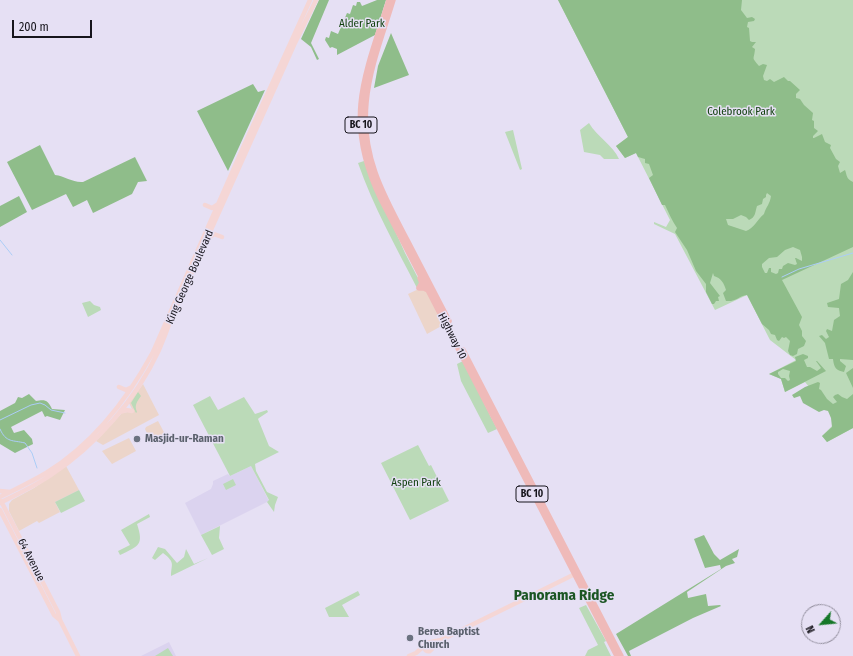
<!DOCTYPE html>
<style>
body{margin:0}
#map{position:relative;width:853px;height:656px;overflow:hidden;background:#e6e0f4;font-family:"Fira Sans Condensed",sans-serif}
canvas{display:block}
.north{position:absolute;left:801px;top:604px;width:40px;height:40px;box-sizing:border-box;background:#e6e0f4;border:1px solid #938f9e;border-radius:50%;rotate:243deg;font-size:11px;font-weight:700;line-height:16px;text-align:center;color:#17151c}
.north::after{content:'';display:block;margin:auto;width:14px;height:18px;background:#157728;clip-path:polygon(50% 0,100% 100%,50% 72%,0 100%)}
.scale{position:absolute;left:12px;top:20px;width:80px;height:18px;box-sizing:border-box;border:2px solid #17151c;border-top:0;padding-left:5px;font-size:12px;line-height:14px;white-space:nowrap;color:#17151c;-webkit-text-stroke:3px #e6e0f4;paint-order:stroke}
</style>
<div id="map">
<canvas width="853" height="656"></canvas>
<div class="north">N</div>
<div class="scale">200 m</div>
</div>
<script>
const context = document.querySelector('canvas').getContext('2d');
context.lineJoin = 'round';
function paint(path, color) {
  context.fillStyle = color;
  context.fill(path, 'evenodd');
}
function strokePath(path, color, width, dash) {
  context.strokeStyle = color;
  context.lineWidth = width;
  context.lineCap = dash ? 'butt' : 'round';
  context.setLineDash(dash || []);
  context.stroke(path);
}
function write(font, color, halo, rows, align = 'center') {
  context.font = font + ' "Fira Sans Condensed",sans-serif';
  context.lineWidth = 3;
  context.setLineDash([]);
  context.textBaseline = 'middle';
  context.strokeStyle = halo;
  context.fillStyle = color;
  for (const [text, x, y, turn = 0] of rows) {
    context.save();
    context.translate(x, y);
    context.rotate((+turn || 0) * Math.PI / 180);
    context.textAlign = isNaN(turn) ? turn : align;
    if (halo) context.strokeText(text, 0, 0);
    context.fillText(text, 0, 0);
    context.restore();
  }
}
paint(new Path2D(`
 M425 286 445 324 427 334 408 294Z
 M143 384 159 415 103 445 96 441 122 413 133 411 129 403Z
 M158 421 166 436 152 444 145 429 146 427Z
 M129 438 136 451 112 464 102 451Z
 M66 466 79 490 55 502 60 512 39 523 37 521 19 531 9 511V504L12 500 34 488Z`), '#ecd5ca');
paint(new Path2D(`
 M251 466 269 501 201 535 185 503 211 489 213 484V481L228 474 230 476Z
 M169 642 176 656H141Z`), '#dbd3ef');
paint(new Path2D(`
 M558 0H853V428L827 442 822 436 837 421 805 382 785 392 781 379 769 374 796 360 770 340 747 295 715 310 675 234 654 224V222L666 227 670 220 636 153 625 158 616 146 628 137Z
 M589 123C597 137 613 145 619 159H604L600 155 584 152 580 130Z
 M513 130 522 169 520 170 505 132Z
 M364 161 405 253 419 280 420 284 417 288C396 247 373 206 358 163Z
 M90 301 94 305 100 307 101 310 88 317 82 303Z
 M463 361 497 429 488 433 461 381 457 364Z
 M138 392 141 396C137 402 134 405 137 412L136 413 131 403Z
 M210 396 218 410 244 397 255 414 267 410 268 412 259 418 258 419 269 446 279 452 255 464 256 471 267 492 278 497 275 505 274 512 267 502 269 500 251 466 230 476 193 405Z
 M418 445 429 466 431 465 449 501 410 520 381 463Z
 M233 479 236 485 226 490 223 484Z
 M79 490 85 501 61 513 55 502Z
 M149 514 150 517 137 524C144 545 139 546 120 555L118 551 130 545 121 530Z
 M220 526 219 538 224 549 212 555 201 535Z
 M158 547 165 549 177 563 184 557 186 549 194 564 208 558 171 576C171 564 176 563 163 553L155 560 152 558Z
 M358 591 360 595 342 605 349 617H329L325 608Z
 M586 605 606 641 604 642 611 656H585L588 650 598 645 579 608Z
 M168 648 173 656H155Z`), '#bbdab8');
paint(new Path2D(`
 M319 0H329L311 43 319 59 317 60 311 47 301 39Z
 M377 0H386L375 35 337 55V49L332 47 330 48 325 40 326 37 329 38 331 31 338 34 347 13 350 14 353 5 356 6 357 2H360L362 6Z
 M558 0H742L741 10 747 18 752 17 755 19 754 21 748 22 747 27 749 28 750 41 752 42H756L752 47 755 49C754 61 751 56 759 66L763 64 767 65 763 76 764 80 767 81 770 79 774 82 784 77 788 81H790L800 90 796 94V98L800 99 804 105 813 113 812 120 814 121V128L818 131 813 136V138H814L822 134 825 142 831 145 830 148 836 159 840 162 838 166 840 173 845 170C847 175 846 179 853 182V247L782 280 802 317 799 325 802 331V336L806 341 804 346 798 349 797 354 793 356 790 355 788 351 790 341 786 337 784 338 782 337 779 341 777 340 775 335 771 334 769 330 762 324 747 295C739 296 736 302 726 301L723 293 726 290C724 283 721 278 714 276L713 273 710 283 720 296 718 297 719 301H716L714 304H712L706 292V284L696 271 687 250 675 232 677 228C672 221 669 213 665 205H662L649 178 653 175 649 164 645 163V159L638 157 636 153 625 158 616 146 628 137ZM767 193 771 196C770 204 766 207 764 214 757 220 754 228 746 231L728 225 726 219H733L741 215 746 217 749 220C756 217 755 212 757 206L762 204 763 199 766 197V195ZM793 247 800 250 802 257V261L796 258H795L797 264 795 265 788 263 783 266 782 269H779L778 273 776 274 771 272V268H769L767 273H765L762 267V264L769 258 777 257 785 250Z
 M391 33 409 75 374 88 378 66Z
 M253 84 258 92 265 90 228 171 197 111Z
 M40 145 55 175C65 176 73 183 83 182L135 157 147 181 138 182 132 194 93 213 87 200 73 207 66 194 32 210 7 162Z
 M19 196 27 212 0 227V206Z
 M853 272V360L840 359V361L846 366 844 372C836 370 834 368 833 359H829L825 343 819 336 822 335 826 339 829 337 826 331 827 329 832 331 834 320 840 316 839 308 828 307 827 303 839 299 841 284 848 280Z
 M803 354 808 356V358L804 360 807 367H810L817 371 821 368 816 361H817L826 371 785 392 781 379 769 374 796 361 795 357ZM783 369 790 371 789 376 790 380 788 381 785 378H781L778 374V372Z
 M853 368V388L846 373Z
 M818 382 820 383 819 389 821 390 827 399 833 404 837 402 833 397 835 395 838 394 842 397 847 399 853 394V428L827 442 822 436 832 427 831 418 828 411 824 410 819 412 803 403 800 396 794 398 792 395 805 387Z
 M29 394 36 401C45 399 48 400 52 409L65 410 60 420 47 416 45 417 42 411 11 427 14 433 24 430 32 439 33 444 15 453 0 444V411L15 403 18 397 22 398Z
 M704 535 714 554 720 560 739 549 737 557 732 559 735 563 726 566 687 592 688 598 706 594 708 606 720 605 721 606 693 618 629 651 631 656H628L616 634 721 569 720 565 705 568 694 539Z`), '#8fbd8a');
strokePath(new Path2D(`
 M0 240 12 255
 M782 277 799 269 853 253
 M0 420 31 405 40 403 45 405 51 410 65 413
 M0 429C6 443 13 440 25 443L32 453 37 468`), '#abcdf7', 1);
strokePath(new Path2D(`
 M205 205 212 208 218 204
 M210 237 214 234 222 237
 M119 387 126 390 132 387
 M120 412 126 410 132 411
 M0 491 10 492
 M0 497C16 489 31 482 46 473 93 444 127 400 153 352L242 150 310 0
 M1 501 58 612 60 620 78 656
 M0 503C17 494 35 486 51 475 96 445 136 400 159 350 163 340 167 331 170 321L294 45 316 0
 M0 510 54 615 60 620
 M441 640 430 651C427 652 424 650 424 646L426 643 441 640 577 573
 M409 656 416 653 424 646`), '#f5d6d5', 4.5);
strokePath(new Path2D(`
 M389 0C379 33 364 70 361 104 358 137 367 170 381 199L617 656
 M393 0C383 33 369 68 366 103 361 156 383 195 407 240 421 267 435 294 449 321
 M420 278 422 283 419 288H424L428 290
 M463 350 621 656`), '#efbab9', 5.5);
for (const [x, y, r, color] of [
 [137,439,4,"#6b7280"],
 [410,638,4,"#6b7280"]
]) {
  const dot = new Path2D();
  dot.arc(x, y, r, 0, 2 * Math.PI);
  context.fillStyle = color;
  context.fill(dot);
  strokePath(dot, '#e6e0f4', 1.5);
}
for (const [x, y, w] of [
 [361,125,32],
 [532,494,32]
]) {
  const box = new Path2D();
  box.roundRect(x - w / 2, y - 8, w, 16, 3);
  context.fillStyle = '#e6e0f4';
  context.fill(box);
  strokePath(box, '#17151c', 1);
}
write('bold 10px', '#17151c', null, [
 ["BC 10",361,125],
 ["BC 10",532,494]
]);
write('11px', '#11400e', '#e6e0f4', [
 ["Alder Park",362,24],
 ["Colebrook Park",741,112],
 ["Aspen Park",416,483]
]);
write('11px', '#17151c', '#e6e0f4', [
 ["King George Boulevard",190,277,-66],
 ["Highway 10",452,336,63],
 ["64 Avenue",31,560,63]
]);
write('bold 11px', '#5b616d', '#e6e0f4', [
 ["Masjid-ur-Raman",145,439],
 ["Berea Baptist",418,632],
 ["Church",418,645]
], 'left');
write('bold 15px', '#1b5523', '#e6e0f4', [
 ["Panorama Ridge",564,596]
]);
</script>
